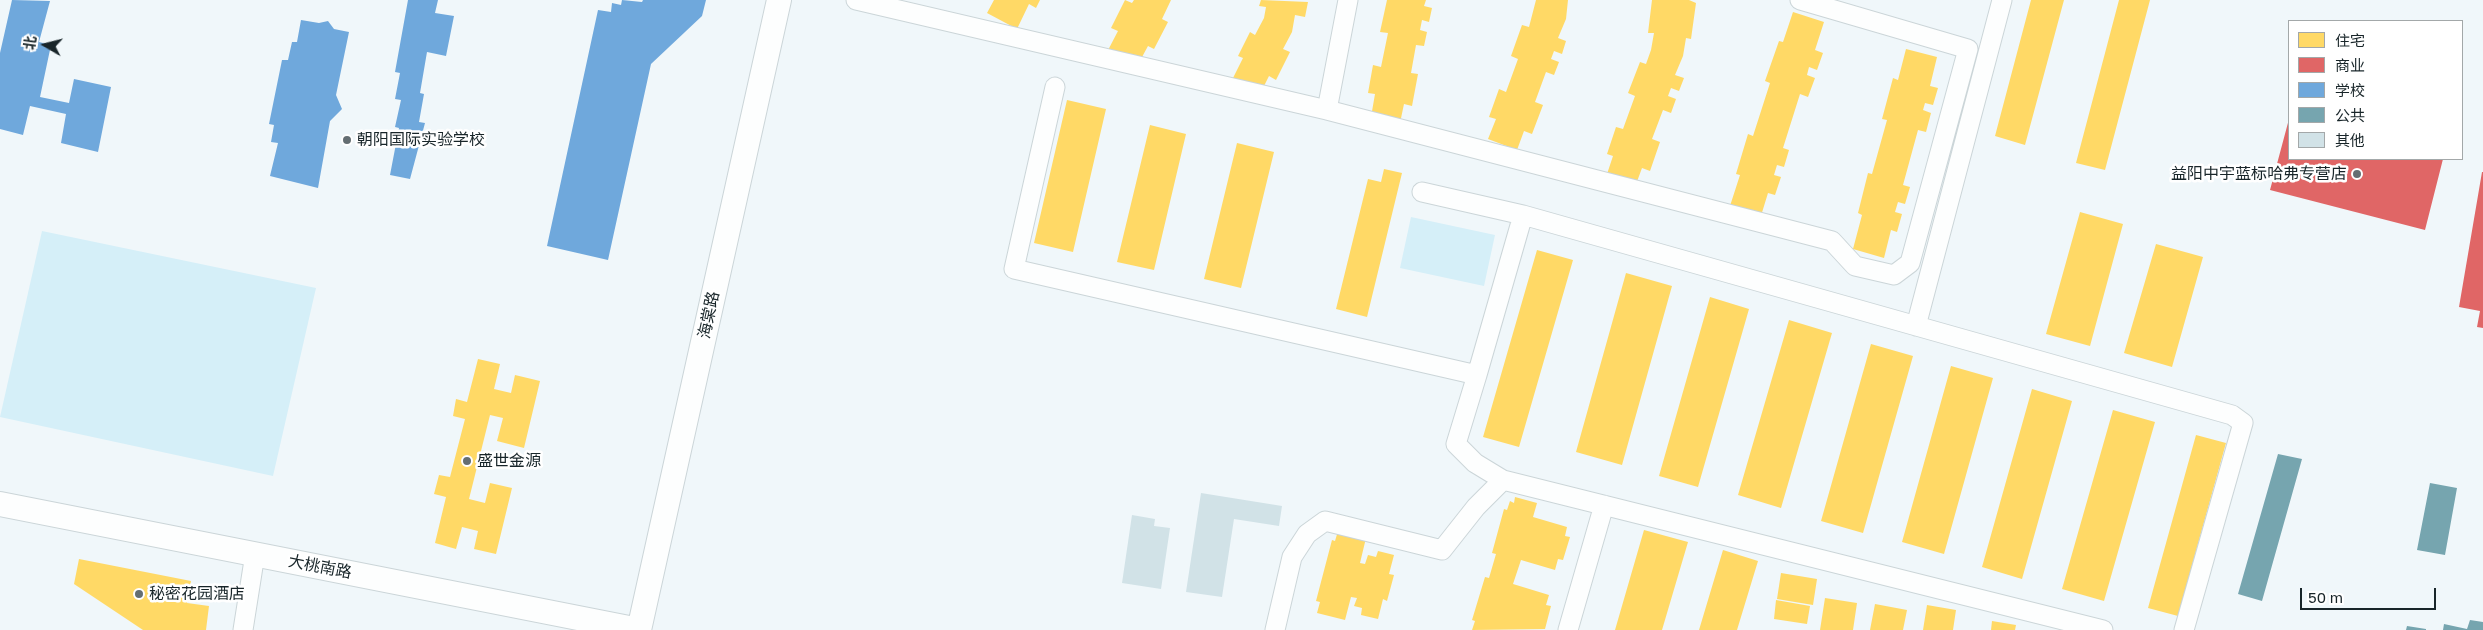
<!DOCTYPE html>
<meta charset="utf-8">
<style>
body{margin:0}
#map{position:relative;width:2483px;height:630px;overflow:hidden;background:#f0f7fa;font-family:"Golos Text","Noto Sans SC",sans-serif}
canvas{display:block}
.legend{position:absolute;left:2288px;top:20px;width:175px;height:140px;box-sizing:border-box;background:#fff;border:1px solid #a3a8a9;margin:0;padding:6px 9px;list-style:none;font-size:15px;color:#182529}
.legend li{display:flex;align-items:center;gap:10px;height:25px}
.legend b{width:25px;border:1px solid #a3a8a9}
.north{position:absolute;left:20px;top:20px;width:50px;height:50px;-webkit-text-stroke:4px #fff;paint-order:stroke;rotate:278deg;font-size:14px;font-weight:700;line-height:20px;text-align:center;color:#182529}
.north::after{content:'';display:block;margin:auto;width:18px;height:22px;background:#182529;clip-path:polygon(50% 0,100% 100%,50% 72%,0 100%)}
.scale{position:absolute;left:2300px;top:588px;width:136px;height:22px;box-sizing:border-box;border:2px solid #182529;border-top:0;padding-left:6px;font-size:15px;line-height:18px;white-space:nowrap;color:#182529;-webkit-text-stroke:4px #fff;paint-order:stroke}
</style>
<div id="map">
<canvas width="2483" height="630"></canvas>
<ul class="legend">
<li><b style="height:14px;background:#ffd966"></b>住宅</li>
<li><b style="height:14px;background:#e06666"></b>商业</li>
<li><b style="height:14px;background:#6fa8dc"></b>学校</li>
<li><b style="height:14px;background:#76a5af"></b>公共</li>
<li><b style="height:14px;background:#d1e2e7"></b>其他</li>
</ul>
<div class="north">北</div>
<div class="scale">50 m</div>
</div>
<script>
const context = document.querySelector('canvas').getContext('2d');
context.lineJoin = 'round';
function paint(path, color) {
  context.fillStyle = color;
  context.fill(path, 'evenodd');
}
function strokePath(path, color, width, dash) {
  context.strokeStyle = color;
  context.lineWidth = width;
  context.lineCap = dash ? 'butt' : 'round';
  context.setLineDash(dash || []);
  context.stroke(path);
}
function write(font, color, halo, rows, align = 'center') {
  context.font = font + ' "Golos Text","Noto Sans SC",sans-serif';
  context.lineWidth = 5;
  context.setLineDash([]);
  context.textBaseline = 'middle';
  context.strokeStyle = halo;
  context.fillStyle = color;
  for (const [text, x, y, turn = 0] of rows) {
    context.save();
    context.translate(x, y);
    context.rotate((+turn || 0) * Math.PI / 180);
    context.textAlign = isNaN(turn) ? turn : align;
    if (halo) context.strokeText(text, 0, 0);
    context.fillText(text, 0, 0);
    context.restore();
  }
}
paint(new Path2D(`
 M1411 217 1495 235 1484 286 1400 268Z
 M42 231 316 288 273 476 0 417Z`), '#d5eff8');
paint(new Path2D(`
 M994 0H1040L1036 8 1029 4 1017 29 987 13Z
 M1125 0 1132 3 1134 0H1171L1162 19 1168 22 1154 49 1148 46 1135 70 1106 54 1118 31 1111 28Z
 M1261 0 1308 2 1305 17 1295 15 1292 32 1283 49 1290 52 1276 80 1269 76 1260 94 1232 80 1243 58 1238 56 1250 32 1255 35 1264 18 1266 7 1259 6Z
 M1387 0H1426L1424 6 1432 8 1429 22 1422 20 1420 30 1427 32 1424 46 1416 45 1411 73 1418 74 1412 106 1404 104 1400 123 1371 117 1375 94 1368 93 1373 65 1381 67 1388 33 1380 32Z
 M1536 0H1568L1566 19 1558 38 1566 41 1562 54 1554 51 1551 59 1559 62 1554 75 1546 72 1535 102 1543 105 1532 134 1524 131 1517 150 1488 139 1496 119 1489 117 1499 89 1506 92 1518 59 1511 56 1522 25 1529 27Z
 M1652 0H1689L1696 3 1691 39 1686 38 1683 56 1675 75 1684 78 1679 91 1671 88 1668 96 1676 99 1671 113 1663 110 1652 139 1660 142 1650 171 1642 168 1635 187 1606 177 1613 156 1607 154 1616 127 1623 129 1635 96 1628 93 1640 62 1646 64 1651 50 1654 33H1648Z
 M2031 0H2064L2025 145 1995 136Z
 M2119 0H2150L2105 170 2076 163Z
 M1793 12 1824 22 1815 50 1823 53 1817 70 1809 67 1807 75 1815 78 1808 97 1800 94 1783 148 1789 150 1784 167 1777 165 1774 175 1781 177 1775 195 1768 193 1760 219 1729 209 1740 175 1736 174 1748 134 1753 136 1770 83 1765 81 1779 41 1783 42Z
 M1906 49 1937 57 1930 86 1938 88 1933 105 1925 103 1923 110 1931 113 1926 132 1918 130 1903 185 1910 187 1905 204 1898 202 1895 212 1902 214 1897 232 1891 230 1884 258 1853 249 1862 215 1858 213 1868 173 1872 174 1887 120 1882 119 1893 78 1898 80Z
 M1067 100 1106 109 1073 252 1034 243Z
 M1150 125 1186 134 1154 270 1117 262Z
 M1237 143 1274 152 1241 288 1204 279Z
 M1384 169 1402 173 1367 317 1336 309 1368 179 1381 182Z
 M2080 212 2123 224 2090 346 2046 334Z
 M2156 244 2203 257 2172 367 2124 353Z
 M1537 250 1573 260 1519 447 1483 437Z
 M1626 273 1672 286 1622 465 1576 452Z
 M1710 297 1749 309 1698 487 1659 476Z
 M1789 320 1832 333 1781 508 1738 495Z
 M1871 344 1913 356 1863 533 1821 521Z
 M478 359 500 364 494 389 511 393 515 375 540 381 524 448 497 441 503 418 490 415 469 499 485 503 490 483 512 488 496 554 474 549 478 531 462 527 456 549 435 543 446 497 434 494 439 475 450 477 465 419 453 416 456 399 467 402Z
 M1951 366 1993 378 1944 554 1902 542Z
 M2032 389 2072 401 2022 579 1982 567Z
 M2113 410 2155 422 2104 601 2062 589Z
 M2196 435 2226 443 2178 616 2148 608Z
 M1515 497 1537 503 1533 517 1567 527 1565 536 1570 537 1563 560 1558 559 1555 570 1521 560 1513 584 1549 595 1546 605 1551 606 1545 629 1472 630 1475 621 1472 620 1485 577 1489 578 1496 554 1492 553 1504 509 1507 510 1510 501 1514 503Z
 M1644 530 1688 542 1662 630H1615Z
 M1338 531 1366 538 1360 563 1365 564 1368 555 1376 557 1378 551 1394 555 1389 574 1394 575 1387 601 1383 599 1378 619 1361 615 1362 608 1354 606 1357 598 1351 597 1345 620 1317 613 1320 602 1316 601 1332 540 1335 541Z
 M1723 550 1758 561 1737 630H1699Z
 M79 559 191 581 187 603 209 606 206 630H143L74 584Z
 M1781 573 1817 579 1813 605 1777 599Z
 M1825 598 1857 603 1853 630H1820Z
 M1776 600 1810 606 1807 624 1774 619Z
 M1875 604 1907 610 1903 630H1870Z
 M1927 605 1956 610 1953 630H1923Z
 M1992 621 2016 625 2015 630H1991Z`), '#ffd966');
paint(new Path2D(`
 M2289 119V159H2443L2425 230 2270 190Z
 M2482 172H2483V328L2477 327 2480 311 2459 307Z`), '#e06666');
paint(new Path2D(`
 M12 0 50 1 39 42 51 45 40 97 69 103 74 79 111 87 98 152 61 143 66 114 30 106 23 135 0 129V53Z
 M408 0H438L435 13 454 16 446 56 427 52 420 93 424 94 419 122 425 123 410 179 390 175 399 128 395 127 401 100 395 99 400 73 395 72Z
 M622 0 642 2 643 0H706L702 16 651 64 608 260 547 246 598 10 611 12 612 3 621 5Z
 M301 20 319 23 328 21 334 29 349 32 336 95 342 109 330 121 318 188 270 176 278 143 271 142 274 125 269 124 282 60H288L292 42H297Z`), '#6fa8dc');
paint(new Path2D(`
 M2278 454 2302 459 2262 601 2238 594Z
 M2430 483 2457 488 2445 555 2417 550Z
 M2470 620 2483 622V630H2443L2444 624 2467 629Z
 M2407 626 2426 629V630H2406Z`), '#76a5af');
paint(new Path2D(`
 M1201 493 1282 506 1279 526 1234 519 1222 597 1186 592Z
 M1132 515 1155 519 1154 526 1170 528 1161 589 1122 583Z`), '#d1e2e7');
const minor = new Path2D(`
 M856 0 1327 110 1348 0
 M1055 87 1014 269 1477 375 1523 215 1422 192
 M1327 110 1832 241 1855 266 1894 275 1910 263 1968 49 1800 0
 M1523 215 2232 415 2243 423 2184 630
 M1916 326 2002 0
 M1477 375 1456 444 1475 463 1503 480 2103 630
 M243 630 255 554
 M1275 630 1292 557 1307 534 1325 521 1442 550 1476 507 1503 480
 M1568 630 1604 505`);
const tertiary = new Path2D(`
 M0 504 639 630
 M639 630 779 0`);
strokePath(minor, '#cbd5d8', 21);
strokePath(tertiary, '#cbd5d8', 26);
strokePath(minor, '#fdfefe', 19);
strokePath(tertiary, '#fdfefe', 24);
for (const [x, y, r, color] of [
 [347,140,5,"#646e72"],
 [2357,174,5,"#646e72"],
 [467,461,5,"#646e72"],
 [139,594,5,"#646e72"]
]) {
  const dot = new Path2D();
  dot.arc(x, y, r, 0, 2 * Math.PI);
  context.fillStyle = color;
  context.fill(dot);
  strokePath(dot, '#fff', 2);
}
write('16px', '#182529', '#fff', [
 ["朝阳国际实验学校",357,140],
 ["益阳中宇蓝标哈弗专营店",2347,174,"right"],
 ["盛世金源",477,461],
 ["秘密花园酒店",149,594]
], 'left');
write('16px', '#182529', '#fff', [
 ["海棠路",709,315,-78],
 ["大桃南路",320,567,11]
]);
</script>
